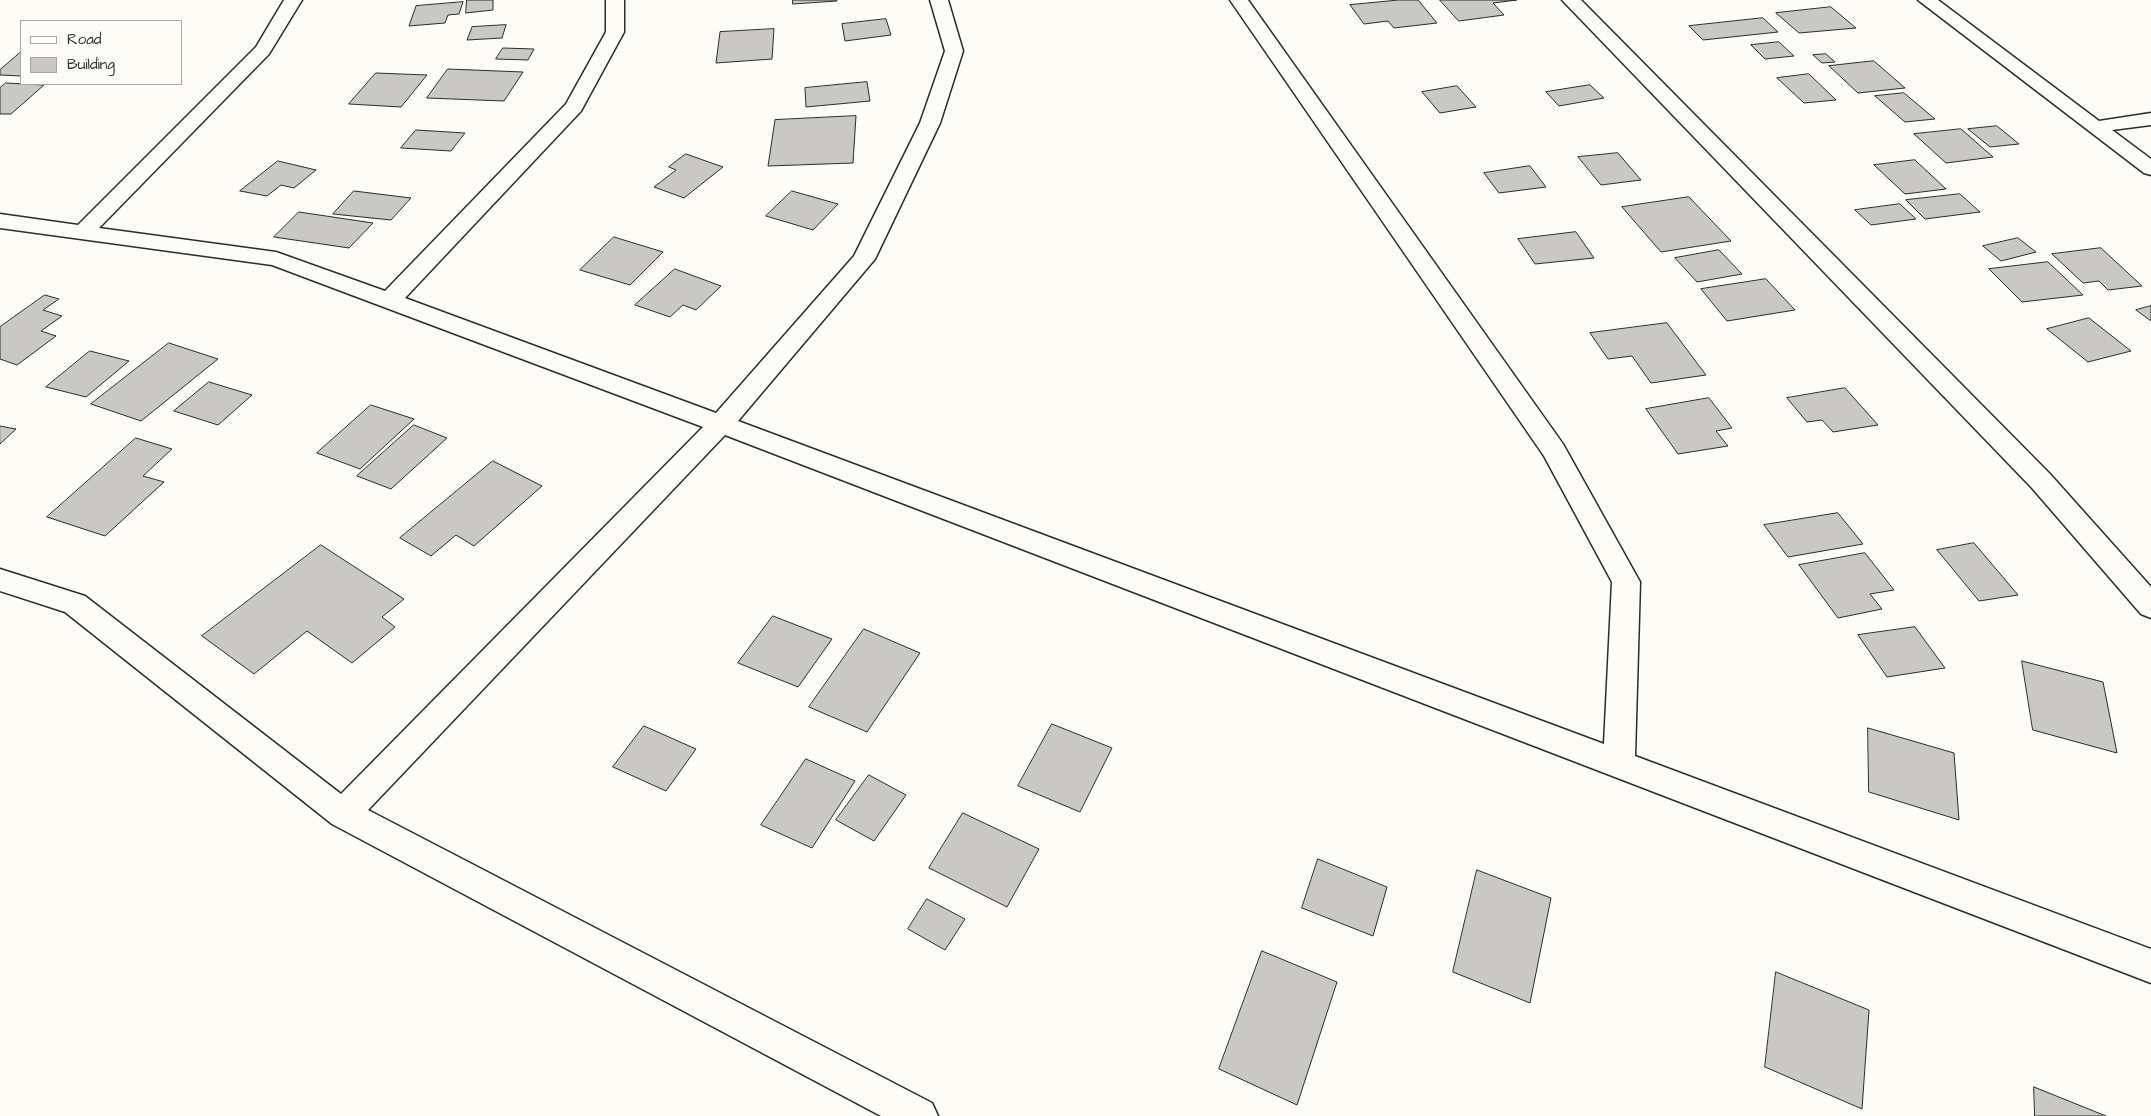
<!DOCTYPE html>
<style>
body{margin:0}
#map{position:relative;width:2151px;height:1116px;overflow:hidden;background:#fdfcf7;font-family:"Architects Daughter",sans-serif}
canvas{display:block}
.legend{position:absolute;left:20px;top:20px;width:162px;height:65px;box-sizing:border-box;background:#fdfcf7;border:1px solid #a9a8a5;margin:0;padding:6px 9px;list-style:none;font-size:15px;color:#2b2b2b}
.legend li{display:flex;align-items:center;gap:10px;height:25px}
.legend b{width:25px;border:1px solid #a9a8a5}
</style>
<div id="map">
<canvas width="2151" height="1116"></canvas>
<ul class="legend">
<li><b style="height:6px;background:#fdfcf7"></b>Road</li>
<li><b style="height:14px;background:#c9c8c4"></b>Building</li>
</ul>
</div>
<script>
const context = document.querySelector('canvas').getContext('2d');
context.lineJoin = 'round';
function paint(path, color) {
  context.fillStyle = color;
  context.fill(path, 'evenodd');
}
function strokePath(path, color, width, dash) {
  context.strokeStyle = color;
  context.lineWidth = width;
  context.lineCap = dash ? 'butt' : 'round';
  context.setLineDash(dash || []);
  context.stroke(path);
}
const building = new Path2D(`
 M467 0H493V10L466 13Z
 M793 0H837V1L793 4Z
 M1399 0H1418L1437 23 1394 28 1388 21 1364 24 1350 5Z
 M1440 0H1517L1493 3 1504 15 1459 21Z
 M463 2 459 14 448 15 445 23 409 26 416 6Z
 M1831 7 1856 28 1799 33 1776 13Z
 M1763 18 1778 32 1703 40 1689 26Z
 M886 19 891 35 845 41 842 24Z
 M506 25 502 38 467 40 472 27Z
 M774 29 772 59 716 63 720 32Z
 M1779 42 1794 56 1765 59 1751 45Z
 M503 48 534 49 528 60 496 59Z
 M21 52V76L0 75V70Z
 M1826 54 1835 62 1822 63 1813 55Z
 M1874 61 1905 88 1858 93 1829 66Z
 M448 69 523 72 504 101 427 98Z
 M376 73 427 75 401 107 349 104Z
 M1809 74 1836 100 1804 103 1777 78Z
 M867 82 870 101 806 107 805 88Z
 M6 83 44 85 11 114H0V88Z
 M1590 85 1604 98 1559 106 1546 92Z
 M1457 86 1476 107 1440 113 1422 92Z
 M1904 93 1935 119 1905 122 1875 96Z
 M856 116 853 163 768 166 775 120Z
 M1997 126 2019 144 1990 147 1968 129Z
 M1961 129 1993 157 1946 163 1914 134Z
 M416 130 465 133 451 151 401 148Z
 M1618 153 1641 180 1601 185 1578 157Z
 M686 154 723 167 684 198 654 187 676 170 669 167Z
 M1915 160 1946 189 1905 194 1874 165Z
 M278 161 316 170 294 188 281 185 267 196 240 191Z
 M1530 166 1546 187 1499 193 1484 173Z
 M354 191 411 198 391 220 333 214Z
 M792 191 838 204 813 230 766 216Z
 M1960 194 1980 212 1925 219 1906 200Z
 M1689 197 1731 241 1661 252 1622 207Z
 M1900 204 1916 219 1871 225 1855 210Z
 M299 212 373 223 349 248 274 237Z
 M1576 232 1594 258 1535 264 1518 239Z
 M614 237 663 252 630 285 580 270Z
 M2018 238 2036 252 2001 261 1983 246Z
 M2101 248 2142 286 2108 290 2099 281 2083 283 2052 254Z
 M1719 250 1742 274 1697 282 1675 258Z
 M2048 262 2083 295 2022 302 1989 269Z
 M675 269 721 286 696 310 683 305 670 317 635 305Z
 M1766 279 1795 310 1727 321 1701 289Z
 M45 295 59 299 43 310 62 316 41 331 56 336 17 365 0 359V327Z
 M2151 306V321L2136 310Z
 M2089 318 2131 351 2088 362 2047 329Z
 M1667 323 1706 375 1651 383 1632 356 1608 359 1590 333Z
 M169 343 218 359 141 421 91 404Z
 M90 351 129 361 86 397 46 387Z
 M209 382 252 395 218 425 174 411Z
 M1845 388 1878 425 1833 432 1822 420 1807 422 1787 398Z
 M1709 398 1732 428 1716 431 1728 446 1678 454 1646 409Z
 M371 405 414 419 360 469 317 453Z
 M414 425 447 438 391 489 357 476Z
 M0 426 16 429 0 444Z
 M136 438 172 449 143 476 164 482 105 536 47 517Z
 M493 461 542 486 474 546 456 535 431 556 400 538Z
 M1838 513 1863 544 1788 557 1764 525Z
 M1974 543 2018 595 1979 601 1937 550Z
 M321 545 404 599 382 617 395 627 352 663 307 631 254 674 202 636Z
 M1865 553 1894 590 1870 594 1882 609 1838 618 1799 565Z
 M773 616 832 639 798 687 738 663Z
 M1915 627 1945 668 1887 677 1858 635Z
 M864 629 920 653 867 732 809 707Z
 M2022 661 2103 682 2117 753 2033 730Z
 M1052 724 1112 748 1080 812 1018 786Z
 M644 726 696 749 666 791 613 767Z
 M1868 728 1954 753 1959 820 1869 792Z
 M806 759 855 781 812 848 761 825Z
 M869 775 906 795 874 841 836 820Z
 M963 813 1039 849 1007 907 929 868Z
 M1318 859 1387 887 1373 936 1302 908Z
 M1477 870 1551 898 1530 1003 1453 972Z
 M927 899 965 919 945 950 908 929Z
 M1262 951 1337 982 1297 1105 1219 1069Z
 M1776 972 1869 1010 1862 1109 1765 1067Z
 M2034 1087 2106 1116H2035Z`);
paint(building, '#c9c8c4');
strokePath(building, '#2b2b2b', 1);
const street = new Path2D(`
 M284 0H302L269 54 99 228 276 252 385 291 566 104 606 32V0H624V32L581 111 405 298 716 413 854 256 920 123 945 51 930 0H948L963 51 940 123 875 259 738 421 1604 744 1612 582 1544 456 1230 0H1248L1563 444 1640 582 1635 756 2151 949V983L725 435 368 810 932 1103 938 1116H881L332 824 65 612 0 591V569L85 596 341 794 703 427 272 265 0 228V214L78 225 256 47Z
 M1562 0H1581L2050 474 2151 587V618L2141 614 2032 488Z
 M1918 0H1938L2099 121 2151 113V125L2112 130 2151 159V175L2144 173Z`);
strokePath(street, '#2b2b2b', 3);
paint(street, '#fdfcf7');
</script>
